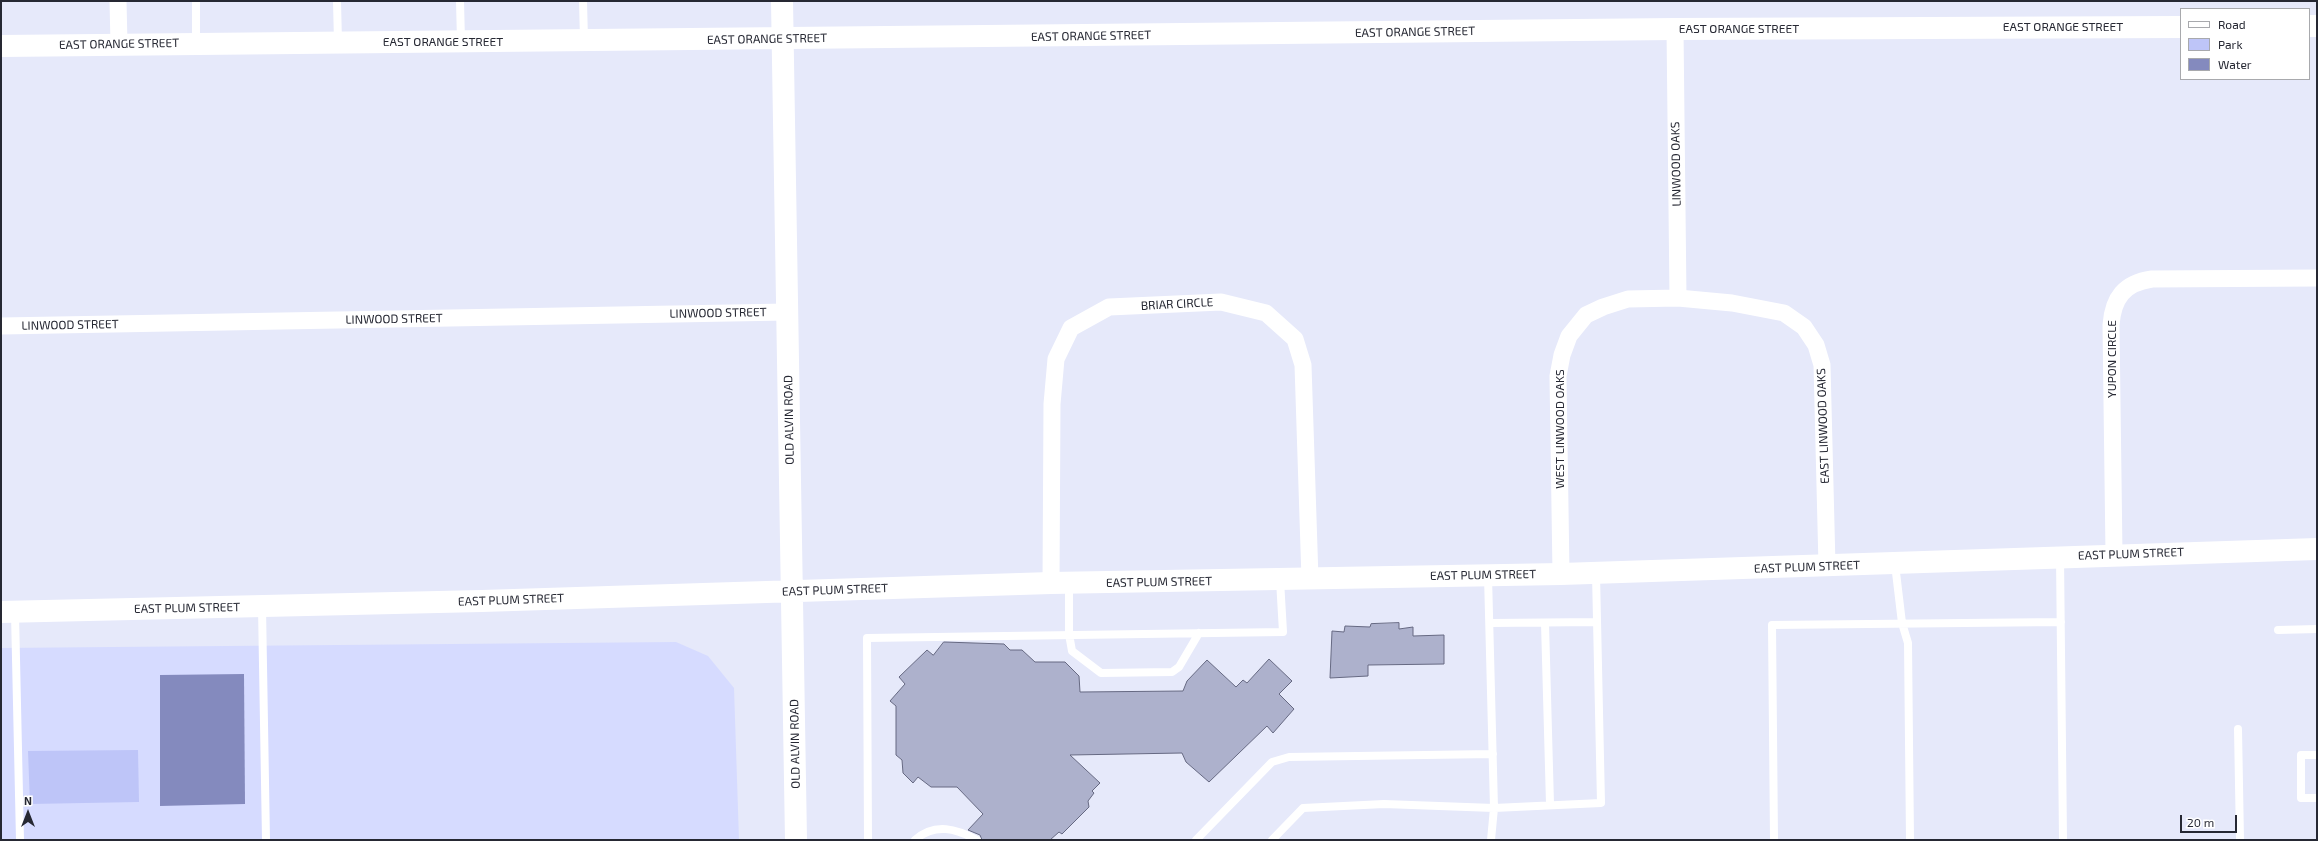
<!DOCTYPE html>
<style>
body{margin:0}
#map{position:relative;width:2318px;height:841px;overflow:hidden;background:#e6e9fa;font-family:"Exo 2",sans-serif}
canvas{display:block}
.frame{position:absolute;inset:0;border:2px solid #262833;pointer-events:none}
.legend{position:absolute;left:2180px;top:8px;width:130px;height:72px;box-sizing:border-box;background:#fff;border:1px solid #a8a9ad;margin:0;padding:5px 7px;list-style:none;font-size:12px;color:#262833}
.legend li{display:flex;align-items:center;gap:8px;height:20px}
.legend b{width:20px;border:1px solid #a8a9ad}
.north{position:absolute;left:8px;top:793px;width:40px;height:40px;-webkit-text-stroke:3px #fff;paint-order:stroke;rotate:0deg;font-size:11px;font-weight:700;line-height:16px;text-align:center;color:#262833}
.north::after{content:'';display:block;margin:auto;width:14px;height:18px;background:#262833;clip-path:polygon(50% 0,100% 100%,50% 72%,0 100%)}
.scale{position:absolute;left:2180px;top:815px;width:57px;height:18px;box-sizing:border-box;border:2px solid #262833;border-top:0;padding-left:5px;font-size:12px;line-height:14px;white-space:nowrap;color:#262833;-webkit-text-stroke:3px #fff;paint-order:stroke}
</style>
<div id="map">
<canvas width="2318" height="841"></canvas>
<div class="frame"></div>
<ul class="legend">
<li><b style="height:5px;background:#fff"></b>Road</li>
<li><b style="height:11px;background:#bec5f8"></b>Park</li>
<li><b style="height:11px;background:#848abe"></b>Water</li>
</ul>
<div class="north">N</div>
<div class="scale">20 m</div>
</div>
<script>
const context = document.querySelector('canvas').getContext('2d');
context.lineJoin = 'round';
function paint(path, color) {
  context.fillStyle = color;
  context.fill(path, 'evenodd');
}
function strokePath(path, color, width, dash) {
  context.strokeStyle = color;
  context.lineWidth = width;
  context.lineCap = dash ? 'butt' : 'round';
  context.setLineDash(dash || []);
  context.stroke(path);
}
function write(font, color, halo, rows, align = 'center') {
  context.font = font + ' "Exo 2",sans-serif';
  context.lineWidth = 3;
  context.setLineDash([]);
  context.textBaseline = 'middle';
  context.strokeStyle = halo;
  context.fillStyle = color;
  for (const [text, x, y, turn = 0] of rows) {
    context.save();
    context.translate(x, y);
    context.rotate((+turn || 0) * Math.PI / 180);
    context.textAlign = isNaN(turn) ? turn : align;
    if (halo) context.strokeText(text, 0, 0);
    context.fillText(text, 0, 0);
    context.restore();
  }
}
paint(new Path2D(`
 M676 642 708 656 734 688 739 840H1V648Z`), '#d6dbff');
paint(new Path2D(`
 M138 750 139 802 30 804 28 751Z`), '#bec5f8');
paint(new Path2D(`
 M244 674 245 804 160 806V675Z`), '#848abe');
const building = new Path2D(`
 M1399 623V629L1413 627V636L1444 635V664L1368 665V676L1330 678 1332 631 1344 632 1345 626 1370 627 1371 624Z
 M944 642 1004 644 1010 650H1022L1035 662H1065L1079 676 1080 692 1183 691 1187 681 1207 660 1236 687 1243 680 1247 683 1269 659 1292 681 1279 694 1294 709 1273 733 1267 726 1209 782 1186 762 1182 753 1070 755 1100 783 1092 791 1094 793 1088 801 1089 807 1062 834 1059 832 1050 840H982L980 835 968 830 983 814 957 787H931L918 777 913 783 903 773 902 760 896 755V706L890 701 905 684 899 677 927 650 933 655Z`);
paint(building, '#adb1cc');
strokePath(building, '#666982', 1);
strokePath(new Path2D(`
 M337 1 338 42
 M460 1 461 41
 M583 1 584 40
 M196 43V1
 M2060 557 2063 840
 M1895 564 1902 623 1908 643 1910 840
 M1488 576 1494 808 1491 840
 M1069 584V634L1072 651 1101 673 1172 672 1179 667 1199 633
 M262 607 266 840
 M15 613 20 840
 M1491 623 1597 622
 M1545 623 1550 804
 M2278 630 2317 629
 M2238 729 2240 840
 M2317 755H2301V798H2317
 M868 840 867 638 1283 632 1280 580
 M915 840C935 822 957 829 977 840
 M1196 840 1272 762 1289 757 1493 754
 M1272 840 1303 808 1384 804 1494 808 1601 803 1596 574
 M1774 840 1772 625 2061 622`), '#fff', 8);
strokePath(new Path2D(`
 M118 1 119 44
 M1675 29 1678 298
 M1 326 787 312
 M2114 554 2111 325C2113 298 2124 283 2152 279L2317 278
 M1561 574 1558 376 1562 355 1569 336 1586 315 1603 307 1628 299 1678 298 1732 303 1784 313 1804 327 1816 345 1822 365 1827 566
 M1051 583 1052 404 1056 359 1071 328 1109 307 1221 302 1266 313 1295 339 1303 365 1310 579`), '#fff', 17);
strokePath(new Path2D(`
 M782 1 796 840
 M2309 26H2317
 M1 46 1675 29 2181 27
 M1 612 482 601 1051 583 1561 574 2317 549`), '#fff', 22);
write('12px', '#262833', '#fff', [
 ["EAST ORANGE STREET",2063,27],
 ["EAST ORANGE STREET",1739,29],
 ["EAST ORANGE STREET",1415,32,-1],
 ["EAST ORANGE STREET",1091,36,-1],
 ["EAST ORANGE STREET",767,39,-1],
 ["EAST ORANGE STREET",443,42],
 ["EAST ORANGE STREET",119,44,-1],
 ["LINWOOD OAKS",1676,164,-91],
 ["BRIAR CIRCLE",1177,304,-3],
 ["LINWOOD STREET",718,313,-1],
 ["LINWOOD STREET",394,319,-1],
 ["LINWOOD STREET",70,325,-1],
 ["YUPON CIRCLE",2112,359,-90],
 ["OLD ALVIN ROAD",789,420,-91],
 ["EAST LINWOOD OAKS",1823,426,-92],
 ["WEST LINWOOD OAKS",1560,429,-90],
 ["EAST PLUM STREET",2131,554,-2],
 ["EAST PLUM STREET",1807,567,-2],
 ["EAST PLUM STREET",1483,575,-1],
 ["EAST PLUM STREET",1159,582,-1],
 ["EAST PLUM STREET",835,590,-2],
 ["EAST PLUM STREET",511,600,-2],
 ["EAST PLUM STREET",187,608,-1],
 ["OLD ALVIN ROAD",795,744,-91]
]);
</script>
